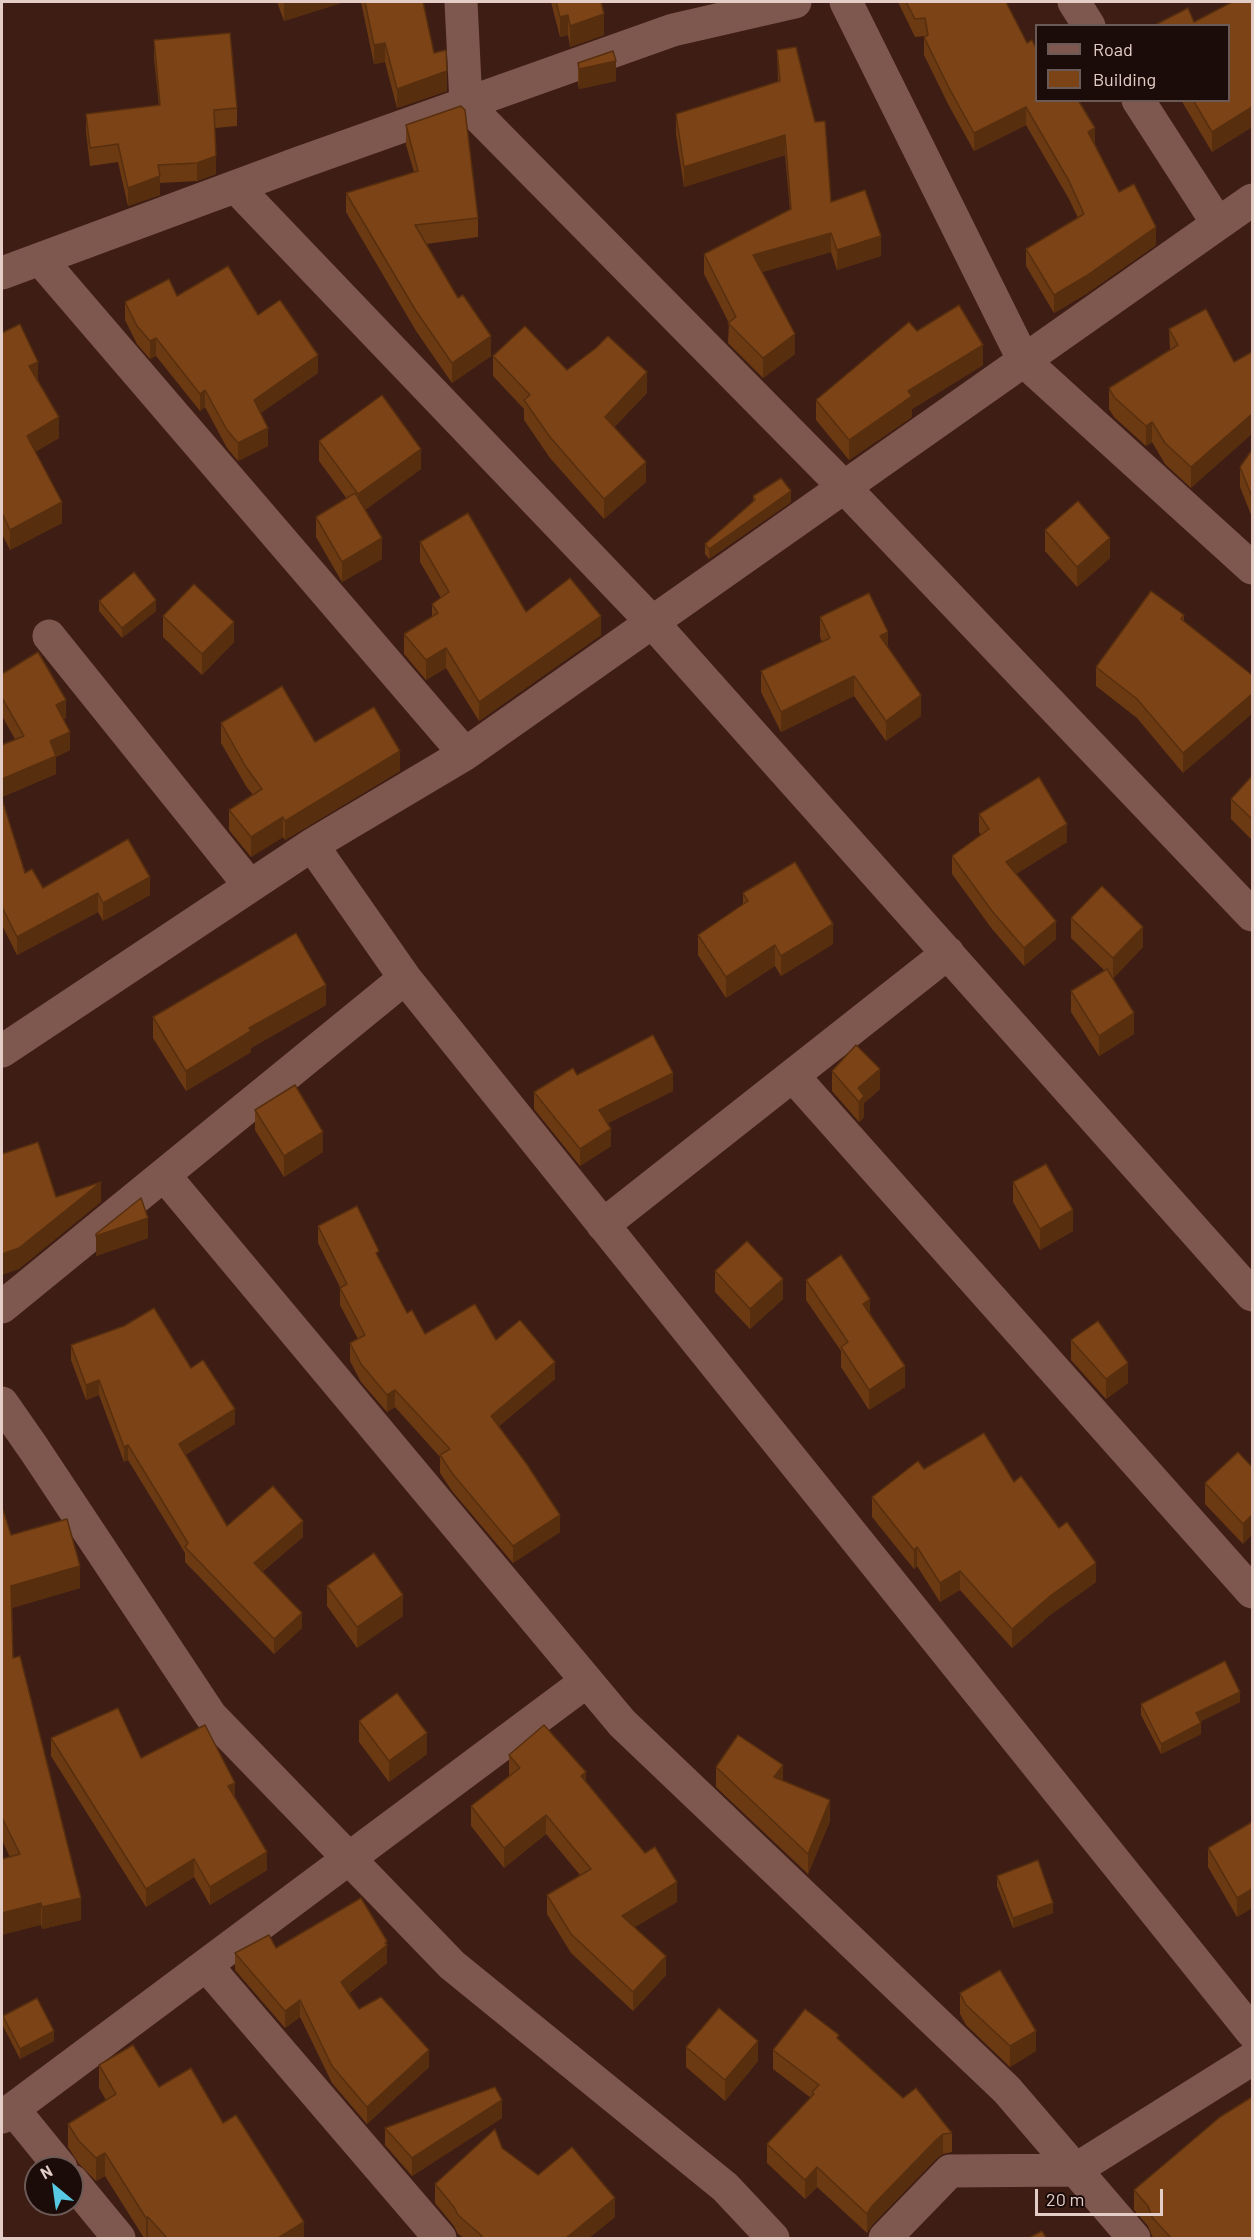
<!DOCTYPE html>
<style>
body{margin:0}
#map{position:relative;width:1254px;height:2240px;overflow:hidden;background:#3e1d15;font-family:Barlow,sans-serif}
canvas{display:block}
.frame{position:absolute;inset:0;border:3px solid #e4cdc7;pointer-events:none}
.legend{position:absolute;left:1035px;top:24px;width:195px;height:78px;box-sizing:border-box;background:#1b0c09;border:2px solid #6b5955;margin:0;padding:8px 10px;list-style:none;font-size:18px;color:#e4cdc7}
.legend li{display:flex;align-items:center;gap:12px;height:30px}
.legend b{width:30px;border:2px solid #6b5955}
.north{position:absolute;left:24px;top:2156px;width:60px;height:60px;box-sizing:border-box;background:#1b0c09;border:2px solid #6b5955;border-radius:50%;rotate:331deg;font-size:16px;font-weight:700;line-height:24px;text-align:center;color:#e4cdc7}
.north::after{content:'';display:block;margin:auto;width:21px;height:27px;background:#57c9e2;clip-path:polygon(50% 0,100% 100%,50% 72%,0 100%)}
.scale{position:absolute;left:1035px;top:2189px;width:128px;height:27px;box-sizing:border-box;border:3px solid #e4cdc7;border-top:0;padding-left:8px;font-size:18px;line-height:21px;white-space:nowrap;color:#e4cdc7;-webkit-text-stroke:4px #1b0c09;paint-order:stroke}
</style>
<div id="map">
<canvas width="1254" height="2240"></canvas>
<div class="frame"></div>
<ul class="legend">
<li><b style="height:8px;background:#7e574e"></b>Road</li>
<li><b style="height:16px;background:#7c4316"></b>Building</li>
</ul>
<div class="north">N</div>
<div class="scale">20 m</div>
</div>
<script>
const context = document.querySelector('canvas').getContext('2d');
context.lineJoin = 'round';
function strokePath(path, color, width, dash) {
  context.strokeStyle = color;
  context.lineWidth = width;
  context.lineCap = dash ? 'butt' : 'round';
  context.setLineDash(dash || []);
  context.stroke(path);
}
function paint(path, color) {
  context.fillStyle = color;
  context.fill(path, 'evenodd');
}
strokePath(new Path2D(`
 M461 2 466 104 844 487 1252 915
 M846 2 1024 361 1252 568
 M1074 2 1089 26
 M1138 100 1218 224
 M236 187 652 622 1252 1295
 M40 259 465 754
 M2 273 299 163 673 30 795 2
 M49 636 250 886
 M405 978 1252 2032
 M2 1051 312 845 465 754 1252 200
 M793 1076 1252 1592
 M164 1175 622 1723 1007 2090 1134 2238
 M603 1225 948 953
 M2 1307 405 978 312 845
 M2 1403 34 1449 211 1716 452 1965 725 2187 773 2238
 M206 1965 440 2238
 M13 2109 61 2168
 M2 2117 587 1681
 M72 2181 119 2238
 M885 2238 950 2171 1075 2170 1252 2059`), '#7e574e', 33);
paint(new Path2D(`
 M277 2H344L284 21Z
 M361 2H423L434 53 447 91 397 108 385 62 374 64Z
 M551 2H601L604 35 570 47 568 35 560 37Z
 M898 2H1006L1036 100 1095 144 1119 192 1156 245 1086 294 1054 313 1026 266V249L1078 218 1069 199 1026 125 974 151 948 104 924 55V37L925 36 915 37Z
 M1252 2V127L1212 152 1181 100H1228L1194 22Z
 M154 40 237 108V126L215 128 216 174 197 181 160 183V195L128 206 118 162 90 166 86 132V114L159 106 154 58Z
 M777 50 831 202 881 256 837 270 831 252 762 272 795 354 763 378 728 343 729 323 704 274V254L790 210 785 155 684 187 676 134V114L778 81Z
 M578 63 616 81 579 89 578 84Z
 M406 125 478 218V237L426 244 491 356 452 383 416 331 346 212V193L414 172 406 145Z
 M177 296 258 315 318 373 260 413 268 446 238 461 227 448 205 407 200 411 156 356 150 359 137 344 125 320V302Z
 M1206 309 1191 488 1165 464 1152 442 1146 446 1114 417 1109 409V388L1170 350 1169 329Z
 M917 331 983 365 912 409V417L849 460 816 420V400Z
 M2 333 38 380 59 438 35 452 62 523 10 550 2 534Z
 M493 356 567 370 647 393 614 427 646 482 604 519 550 458 524 420V409L493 376Z
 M319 441 421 469 365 510 382 559 342 582 316 537V517L347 499 319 461Z
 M1252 450V517L1240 487V467Z
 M753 496 791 502 709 559 705 554V544L753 501Z
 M1045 530 1110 558 1077 587 1045 551Z
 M420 542 526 612 601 635 479 721 446 668 426 680 404 654V634L432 617V604L441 598 420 562Z
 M99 601 156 611 122 638 99 611Z
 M1184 615 1183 773 1137 718 1096 686V667Z
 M163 616 234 642 202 675 163 637Z
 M820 617 888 648 921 716 886 741 854 696 781 732 761 692V671L822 642 820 637Z
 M2 674 66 718 63 719 70 750 56 757V774L2 797V745L15 739 2 716Z
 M221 723 315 742 400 771 285 840 283 837 251 857 229 830V810L253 795 246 786 221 743Z
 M1252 776V840L1231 819V799Z
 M2 799 25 873 43 888 150 895 103 921 98 912 17 955 2 925Z
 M979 814 1067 842 1016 874 1056 939 1024 966 992 929 952 874V856L981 835 979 832Z
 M743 893 833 944 781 976 775 966 726 998 698 955V935L743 905Z
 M1071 918 1143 947 1113 978 1134 1034 1099 1056 1071 1012V991L1105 971 1071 938Z
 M326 1005 251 1048V1052L186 1091 153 1038V1017Z
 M832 1071 880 1089 864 1103V1117L859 1122 832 1091Z
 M577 1075 673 1091 608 1123 611 1146 580 1166 534 1109V1092Z
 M255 1110 323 1152 284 1177 255 1130Z
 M1013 1182 1073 1231 1040 1250 1013 1202Z
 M318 1226 379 1259 407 1313 425 1334 496 1340 555 1379 499 1426 560 1532 513 1563 452 1491 440 1473V1457L395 1407 387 1412 361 1382 350 1361V1343L358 1339 340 1305V1287L318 1243Z
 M96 1234 148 1238 96 1256Z
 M715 1271 783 1299 750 1329 715 1292Z
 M806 1280 870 1314 905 1387 869 1410 841 1367V1351L806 1300Z
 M1071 1340 1128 1383 1106 1399 1071 1360Z
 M71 1345 191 1368 235 1424 185 1455 227 1526 303 1537 262 1572 302 1628 274 1654 185 1562V1553L128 1460 124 1462 99 1395 86 1400 71 1360Z
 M1252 1467 1243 1544 1205 1504V1483Z
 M924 1469 1014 1482 1096 1582 1050 1615 1012 1648 960 1590 940 1602 917 1566 914 1569 872 1517V1497Z
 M2 1507 11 1535 80 1588 12 1608 13 1658 81 1920 42 1929 41 1925 2 1840Z
 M327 1586 403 1616 357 1648 327 1606Z
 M1240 1702 1200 1721 1201 1734 1161 1754 1141 1715V1704Z
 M359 1721 427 1754 389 1782 359 1742Z
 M51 1738 141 1758 235 1798 267 1870 210 1905 194 1877 146 1907 51 1756Z
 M509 1755 586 1781 677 1902 634 1927 666 1975 633 2011 571 1953 547 1914V1895L580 1875 546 1834 504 1868 471 1826V1806L510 1776 509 1775Z
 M716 1767 783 1780 830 1821 808 1874 716 1787Z
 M1252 1822V1908L1237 1917 1208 1867V1848Z
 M997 1876 1053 1913 1013 1928 997 1886Z
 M276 1948 387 1959V1963L348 1994 359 2009 429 2067 367 2124 332 2083 300 2017 285 2028 235 1970V1953Z
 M960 1993 1036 2051 1010 2067 966 2025 960 2014Z
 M3 2016 54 2041 20 2059 3 2026Z
 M839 2040 903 2098 952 2133V2152L943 2154 937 2158 872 2225 867 2233 817 2187 805 2199 767 2163V2144L811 2098 773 2069V2050Z
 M686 2047 758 2061 725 2101 686 2067Z
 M99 2065 159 2087 223 2123 304 2238H144L105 2176 96 2181 79 2164 68 2147V2124L106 2100 99 2088Z
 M502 2118 412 2176 385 2145V2128Z
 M502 2148 538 2175 615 2217 589 2238H464L458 2234 454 2226 435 2203V2184Z
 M1134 2190 1252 2238H1154L1152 2236 1148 2226 1134 2210Z`), '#6b3a13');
paint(new Path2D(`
 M284 2H344L284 21Z
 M604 14V35L570 47V26Z
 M568 15V35L560 37V17Z
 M385 43V62L374 64V45Z
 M616 61V81L579 89V69Z
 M447 71V91L397 108V89Z
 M1026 107V125L974 151V133Z
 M1252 107V127L1212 152V132Z
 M1095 128V146L1088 132Z
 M785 135V155L684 187V167Z
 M216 156V174L197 181V163Z
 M160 176V195L128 206V188Z
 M1156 227V245L1086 294 1054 313V295Z
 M831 233V252L753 275V255Z
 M881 236V256L837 270V250Z
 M795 334V354L763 378V358Z
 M491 336V356L452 383V363Z
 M156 338V356L150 359V341Z
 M983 345V365L912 409V417L849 460V440L908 391Z
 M318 355V373L254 418V400Z
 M38 362V382L29 366Z
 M647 372V393L605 437V417Z
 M205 390V407L200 411V394Z
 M1252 414V434L1191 488V467Z
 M59 417V438L27 457V436Z
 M1152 422V442L1146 446V426Z
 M268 428V446L238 461V443Z
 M421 449V469L358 515V494Z
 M646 462V482L604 519V499Z
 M791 491V502L709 559V549Z
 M62 502V523L10 550V530Z
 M382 538V559L342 582V562Z
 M1110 538V558L1077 587V567Z
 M156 600V611L122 638V628Z
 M601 616V635L479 721V702Z
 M234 622V642L202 675V654Z
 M888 632V652L880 636Z
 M446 648V668L426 680V660Z
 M854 676V696L781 732V712Z
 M1252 694V714L1183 773V753Z
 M921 695V716L886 741V721Z
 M66 700V718L56 724V705Z
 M70 732V750L56 757V774L2 797V779L50 741Z
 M400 751V771L285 840V821Z
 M283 817V837L251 857V837Z
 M1067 824V842L1006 880V862Z
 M150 877V895L103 921V903Z
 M98 893V912L17 955V937Z
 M1056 921V939L1024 966V948Z
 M833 924V944L781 976V956Z
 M1143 927V947L1113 979V958Z
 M775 945V966L726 998V977Z
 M326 985V1005L251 1048V1052L186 1091V1071L249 1028Z
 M1134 1013V1034L1099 1056V1036Z
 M880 1069V1089L864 1103V1117L859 1122 858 1088Z
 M673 1073V1091L599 1127V1110Z
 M611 1129V1146L580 1166V1149Z
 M323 1132V1152L284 1177V1156Z
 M101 1182V1202L19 1269 2 1275V1254Z
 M1073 1210V1231L1040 1250V1229Z
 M148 1218V1238L96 1256V1236Z
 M783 1279V1299L750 1329V1309Z
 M870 1299V1319L863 1304Z
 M555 1362V1379L491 1433V1416Z
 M1128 1363V1383L1106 1399V1379Z
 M905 1366V1387L869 1410V1390Z
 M99 1380V1395L86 1400V1385Z
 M395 1390V1407L387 1412V1395Z
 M235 1409V1424L179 1459V1444Z
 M128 1445V1460L124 1462V1447Z
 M560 1515V1532L513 1563V1546Z
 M1252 1515V1535L1243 1544V1524Z
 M303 1521V1537L254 1578V1563Z
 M917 1547V1566L914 1569V1550Z
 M1096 1563V1582L1050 1615 1012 1648V1629L1050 1596Z
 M80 1566V1588L11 1608V1586Z
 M960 1571V1590L940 1602V1583Z
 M403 1595V1616L357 1648V1627Z
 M302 1613V1628L274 1654V1639Z
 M1240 1692V1702L1196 1724V1713Z
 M1201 1723V1734L1161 1754V1744Z
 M427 1733V1754L389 1782V1761Z
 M783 1765V1786L774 1777Z
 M586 1772V1791L581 1776Z
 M235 1783V1801L228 1786Z
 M830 1800V1821L808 1874V1854Z
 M546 1815V1834L504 1868V1848Z
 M267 1852V1870L210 1905V1887Z
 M194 1859V1877L146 1907V1889Z
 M677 1882V1902L622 1935V1916Z
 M1252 1889V1908L1237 1917V1898Z
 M81 1898V1920L42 1929V1907Z
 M41 1903V1925L2 1935V1913Z
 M1053 1903V1913L1013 1928V1918Z
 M387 1941V1963L341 2000V1982Z
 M666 1956V1975L633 2011V1992Z
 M300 2000V2017L285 2028V2011Z
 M54 2031V2041L20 2059V2049Z
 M1036 2031V2051L1010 2067V2046Z
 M758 2041V2061L725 2101V2080Z
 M429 2050V2067L367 2124V2107Z
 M502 2100V2118L412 2176V2158Z
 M943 2134V2154L937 2158 872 2225 867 2233V2214L872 2206 937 2139Z
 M105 2153V2176L96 2181V2158Z
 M817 2167V2187L805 2199V2180Z
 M615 2198V2217L589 2238H566Z
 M148 2217V2238H146V2218Z
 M304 2222V2238H278Z`), '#572f0f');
const building = new Path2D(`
 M365 2H423L434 53 446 50 447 71 397 89 385 43 374 45Z
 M556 2H601L604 14 570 26 568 15 560 17Z
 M906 2H1006L1027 43 1032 40 1036 48V100H1078L1095 128 1088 132 1119 192 1134 184 1156 227 1086 276 1054 295 1026 249 1084 214 1069 181 1026 107 974 133 948 86 924 37 928 35 925 18 915 19Z
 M1232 2H1252V107L1212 132 1193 100H1228V26H1153L1188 8 1194 22Z
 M230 33 237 108 214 110 216 156 197 163 158 165 160 176 128 188 118 144 90 148 86 114 160 105 154 40Z
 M796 47 815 122 825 121 831 202 865 190 881 236 837 250 831 233 753 255 795 334 763 358 728 323 736 317 704 254 791 209 785 135 684 167 676 114 780 81 777 50Z
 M613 51 616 61 579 69 578 63Z
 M461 106 465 110 478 218 415 225 458 298 463 295 491 336 452 363 416 311 346 193 418 171 406 125Z
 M228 266 258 315 280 300 318 355 254 400 268 428 238 443 227 430 205 390 200 394 156 338 150 341 137 326 125 302 169 279 177 296Z
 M959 305 983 345 908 391 912 396 849 440 816 400 909 322 917 331Z
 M1206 309 1234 362 1252 352V414L1191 467 1165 443 1152 422 1146 426 1114 397 1109 388 1178 345 1169 329Z
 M20 324 38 362 29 366 59 417 27 436 62 502 10 530 2 513V333Z
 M525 326 567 370 596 348 608 336 647 372 605 417 646 462 604 499 550 437 524 400 530 395 493 356Z
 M382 395 421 449 358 494 319 441Z
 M1252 450V497L1240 467Z
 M781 478 791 491 709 549 705 544 755 500 753 496Z
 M355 493 382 538 342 562 316 517Z
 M1078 501 1110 538 1077 567 1045 530Z
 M468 513 526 612 570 578 601 616 479 702 446 648 426 660 404 634 438 613 432 604 449 592 420 542Z
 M134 572 156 600 122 628 99 601Z
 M194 584 234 622 202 654 163 616Z
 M1151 591 1184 615 1181 619 1252 675V694L1183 753 1137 699 1096 667Z
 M869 593 888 632 880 636 921 695 886 721 854 676 781 712 761 671 830 638 820 617Z
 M38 652 66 700 56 705 70 732 50 741 56 756 2 779V745L24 736 2 698V674Z
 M282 686 315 742 374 707 400 751 285 821 283 817 251 837 229 810 262 789 246 767 221 723Z
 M1252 776V819L1231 799Z
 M1039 777 1067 824 1006 862 1056 921 1024 948 992 911 952 856 989 829 979 814Z
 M2 799 25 873 32 869 43 888 128 839 150 877 103 903 98 893 17 937 2 907Z
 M795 862 833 924 781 956 775 945 726 977 698 935 748 901 743 893Z
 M1102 886 1143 927 1113 958 1071 918Z
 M296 933 326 985 249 1028 251 1031 186 1071 153 1017Z
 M1107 969 1134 1013 1099 1036 1071 991Z
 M653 1035 673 1073 599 1110 611 1129 580 1149 534 1092 573 1068 577 1075Z
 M856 1045 880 1069 858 1088 864 1096 859 1102 832 1071Z
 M295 1085 323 1132 284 1156 255 1110Z
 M38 1142 56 1197 101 1182 19 1248 2 1254V1154Z
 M1046 1164 1073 1210 1040 1229 1013 1182Z
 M141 1198 148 1218 96 1236V1234Z
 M357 1206 379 1251 376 1253 407 1313 412 1310 425 1334 475 1304 496 1340 520 1320 555 1362 491 1416 526 1463 560 1515 513 1546 452 1473 440 1455 450 1449 395 1390 387 1395 361 1364 350 1343 365 1335 340 1288 347 1284 318 1226Z
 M747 1241 783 1279 750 1309 715 1271Z
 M841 1255 870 1299 863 1304 905 1366 869 1390 841 1347 848 1342 806 1280Z
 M154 1308 191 1368 203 1360 235 1409 179 1444 227 1526 273 1486 303 1521 254 1563 302 1613 274 1639 185 1547 188 1543 128 1445 124 1447 99 1380 86 1385 71 1345 124 1326Z
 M1098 1321 1128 1363 1106 1379 1071 1340Z
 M984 1433 1014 1482 1021 1476 1059 1528 1067 1522 1096 1563 1050 1596 1012 1629 960 1571 940 1583 917 1547 914 1550 872 1497 918 1461 924 1469Z
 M1238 1452 1252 1467V1515L1243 1524 1205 1483Z
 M2 1507 11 1535 67 1519 80 1566 11 1586 13 1658 20 1656 81 1898 42 1907 41 1903 2 1913V1859L20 1854 2 1818Z
 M374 1553 403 1595 357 1627 327 1586Z
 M1225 1661 1240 1692 1196 1713 1201 1723 1161 1744 1141 1704Z
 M397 1693 427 1733 389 1761 359 1721Z
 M118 1708 141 1758 205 1725 235 1783 228 1786 267 1852 210 1887 194 1859 146 1889 51 1738Z
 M544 1725 586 1772 581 1776 645 1853 655 1847 677 1882 622 1916 666 1956 633 1992 571 1934 547 1895 591 1869 546 1815 504 1848 471 1806 520 1768 509 1755Z
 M738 1735 783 1765 774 1777 830 1800 808 1854 716 1767Z
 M1252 1822V1889L1237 1898 1208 1848Z
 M1038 1860 1053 1903 1013 1918 997 1876Z
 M361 1898 387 1941 385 1943 387 1945 341 1982 359 2009 381 1997 429 2050 367 2107 332 2066 300 2000 285 2011 235 1953 269 1935 276 1948Z
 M1000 1970 1036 2031 1010 2046 966 2005 960 1993Z
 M37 1998 54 2031 20 2049 3 2016Z
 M719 2008 758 2041 725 2080 686 2047Z
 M805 2009 839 2035 837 2038 903 2098 916 2088 952 2133 943 2134 937 2139 872 2206 867 2214 817 2167 805 2180 767 2144 814 2094 812 2092 819 2085 773 2050Z
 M133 2045 159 2087 191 2068 223 2123 236 2115 304 2222 278 2238H167L148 2217 146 2218 105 2153 96 2158 79 2141 68 2124 116 2094 99 2065Z
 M495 2087 502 2100 412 2158 385 2128Z
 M1252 2097V2238H1171L1152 2217 1148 2206 1134 2190 1220 2117Z
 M495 2129 502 2148 538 2175 572 2147 615 2198 566 2238H480L482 2236 458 2215 454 2207 435 2184Z
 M1042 2231 1046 2238H1029Z`);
paint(building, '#7c4316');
strokePath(building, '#572f0f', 1.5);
</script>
